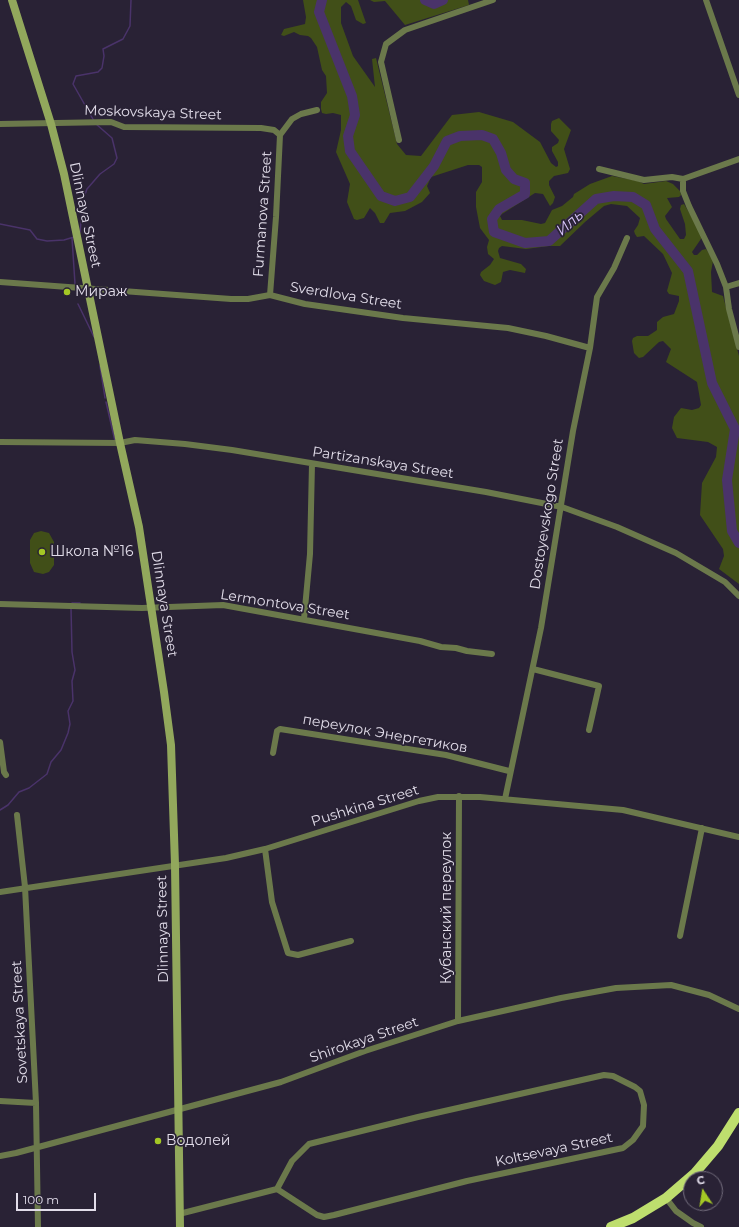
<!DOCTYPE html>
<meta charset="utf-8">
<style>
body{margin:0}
#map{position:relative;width:739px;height:1227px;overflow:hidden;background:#292235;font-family:Montserrat,sans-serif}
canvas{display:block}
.north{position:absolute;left:683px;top:1171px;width:40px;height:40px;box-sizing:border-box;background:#292235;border:1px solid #736d7d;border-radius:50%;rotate:348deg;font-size:11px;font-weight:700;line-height:16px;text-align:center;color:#e2ddea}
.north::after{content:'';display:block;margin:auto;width:14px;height:18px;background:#a4c825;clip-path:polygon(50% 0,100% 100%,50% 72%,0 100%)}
.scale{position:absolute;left:16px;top:1193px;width:80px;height:18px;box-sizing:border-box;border:2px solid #e2ddea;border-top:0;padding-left:5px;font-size:12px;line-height:14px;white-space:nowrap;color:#e2ddea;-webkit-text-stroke:3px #292235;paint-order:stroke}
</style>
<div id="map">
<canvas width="739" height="1227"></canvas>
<div class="north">С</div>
<div class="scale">100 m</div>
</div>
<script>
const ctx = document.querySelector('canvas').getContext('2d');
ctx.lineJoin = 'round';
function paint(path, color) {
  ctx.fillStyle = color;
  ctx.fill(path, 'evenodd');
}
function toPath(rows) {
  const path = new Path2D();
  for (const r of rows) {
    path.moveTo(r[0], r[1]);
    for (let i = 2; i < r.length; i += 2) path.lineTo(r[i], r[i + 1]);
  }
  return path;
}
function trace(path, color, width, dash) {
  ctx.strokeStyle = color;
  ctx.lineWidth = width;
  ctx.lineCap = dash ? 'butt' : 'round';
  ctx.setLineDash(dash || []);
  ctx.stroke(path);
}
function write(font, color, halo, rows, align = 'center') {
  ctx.font = font + ' Montserrat,sans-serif';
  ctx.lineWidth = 3.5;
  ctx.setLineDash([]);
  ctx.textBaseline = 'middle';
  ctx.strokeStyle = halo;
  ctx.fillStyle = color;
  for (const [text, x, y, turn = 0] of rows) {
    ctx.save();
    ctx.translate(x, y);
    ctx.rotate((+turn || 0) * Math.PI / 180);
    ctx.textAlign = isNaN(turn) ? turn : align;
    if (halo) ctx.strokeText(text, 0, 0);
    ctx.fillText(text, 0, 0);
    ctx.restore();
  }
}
paint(toPath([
 [303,0,358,0,366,23,363,24,356,20,351,6,346,2,341,7,341,23,353,56,375,87,372,59,376,58,397,144,406,155,421,156,452,115,479,112,513,122,540,142,551,163,556,167,558,166,558,162,552,151,552,147,558,143,559,140,551,131,551,124,552,121,559,118,571,130,564,149,570,169,568,173,554,176,549,181,549,185,555,197,553,203,550,206,543,194,535,193,502,214,500,216,502,220,522,220,541,224,545,223,552,210,562,206,573,197,574,194,590,184,612,176,638,181,644,184,666,181,673,184,680,191,681,195,679,197,667,198,672,207,665,216,666,219,680,239,684,239,686,235,685,224,680,209,681,205,684,204,703,236,692,252,694,255,697,255,702,250,706,249,708,252,713,261,711,272,712,292,723,296,739,356,739,584,719,569,724,556,723,549,700,515,702,483,716,457,717,447,708,442,677,438,672,428,674,417,681,408,692,410,699,408,701,405,697,382,666,362,671,349,663,341,659,342,643,357,639,358,634,353,632,341,633,338,637,336,648,336,657,330,657,322,663,317,674,314,679,301,679,296,669,294,667,291,672,273,663,254,644,236,637,237,635,234,634,231,638,225,640,218,627,206,611,204,604,206,585,222,560,246,549,246,526,249,502,246,499,248,498,251,500,258,521,264,526,269,525,273,510,270,503,272,501,282,495,285,484,281,480,275,481,272,490,265,494,259,488,254,487,247,489,240,480,228,476,207,476,192,482,182,482,167,479,165,468,165,431,177,427,186,430,193,422,202,405,211,390,213,384,223,380,223,375,213,370,208,364,218,357,220,354,219,347,202,350,184,336,152,341,130,341,115,333,113,326,114,322,113,321,109,321,102,327,93,326,76,322,70,317,47,311,38,308,36,300,35,294,32,284,36,281,35,284,29,305,24,306,17],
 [370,0,468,0,469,5,405,25,385,1,374,2],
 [41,531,49,533,54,542,54,565,49,572,43,574,34,572,30,563,30,540,34,533]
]), '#414f18');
trace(toPath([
 [94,121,73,84,76,76,98,72,102,68,104,56,103,49,123,39,130,26,131,0],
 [0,224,30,230,37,239,47,241,64,240,74,237],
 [80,232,83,200,87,189,100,174,114,164,117,158,112,138,96,124],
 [72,238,75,284],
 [78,304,94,337],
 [100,366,105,398],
 [106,402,115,441],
 [72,603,80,603],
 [0,810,8,805,19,792,29,788,47,774,51,762,61,750,68,733,70,724,68,711,73,701,72,681,75,670,72,652,71,608]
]), '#4a336a', 1.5);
trace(toPath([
 [322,0,319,12,352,96,355,115,348,136,350,151,381,196,395,201,410,197,434,166,447,141,460,136,482,135,493,139,501,153,506,170,514,179,525,183,525,194,499,209,492,219,494,232,525,243,549,241,596,199,614,196,633,197,646,205,655,229,688,271,712,383,735,429,727,480,732,531,739,543],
 [425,0,434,4,443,0]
]), '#4a336a', 10);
trace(toPath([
 [706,0,739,95],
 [0,124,111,122,124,127,261,128,274,130,280,135,292,119,301,114,317,110],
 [399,140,381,62,386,44,405,30,493,0],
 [599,169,644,180,672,177,683,179,739,159],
 [683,179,683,191,689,206,717,264,726,287,729,309,739,347],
 [0,282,231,299,248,299,270,295,305,304,403,318,508,328,546,336,590,348],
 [726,287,739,283],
 [270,295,276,217,280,135],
 [0,442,120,443,135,440,185,444,232,450,486,492,562,507,617,527,676,553,725,582,739,596],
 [0,604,142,608,223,605,420,641,441,647,456,648,467,651,492,654],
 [304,619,310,554,312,464],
 [533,669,599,686,589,730],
 [0,742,4,772,6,775],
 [273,753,277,731,280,729,446,755,509,771],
 [505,799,541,628,573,431,590,348,597,297,614,268,627,238],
 [17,815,25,887,36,1103,38,1227],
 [265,849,272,902,288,953,298,955,351,941],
 [0,892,226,858,265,849,419,801,438,797,480,797,623,810,739,837],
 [680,936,702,828],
 [458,1021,459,796],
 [0,1101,36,1103],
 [0,1156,16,1153,281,1082,365,1051,458,1021,561,998,616,988,671,985,709,995,739,1009],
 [666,1198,676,1211,693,1223,701,1227],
 [179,1214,277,1189,292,1161,309,1144,418,1117,604,1075,613,1076,635,1087,640,1091,644,1105,643,1126,633,1140,623,1148,467,1181,334,1215,324,1217,317,1215,277,1189]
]), '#6b794b', 6);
trace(toPath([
 [12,0,51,124,64,174,120,443,139,527,164,692,171,745,175,865,180,1227]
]), '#92a85c', 8);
trace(toPath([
 [611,1227,633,1218,666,1198,695,1173,718,1146,739,1113]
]), '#bede6e', 10);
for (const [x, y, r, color] of [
 [67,292,4,"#a4c825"],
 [42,552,4,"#a4c825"],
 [158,1141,4,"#a4c825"]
]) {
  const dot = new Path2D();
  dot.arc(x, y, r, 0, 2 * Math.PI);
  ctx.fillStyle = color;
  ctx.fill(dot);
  trace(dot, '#292235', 1.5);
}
write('14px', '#e2ddea', '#292235', [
 ["Moskovskaya Street",153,113,2],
 ["Furmanova Street",263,214,-86],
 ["Dlinnaya Street",85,215,78],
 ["Sverdlova Street",346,296,9],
 ["Partizanskaya Street",383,463,9],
 ["Dostoyevskogo Street",547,514,-81],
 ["Dlinnaya Street",164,604,81],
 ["Lermontova Street",285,605,9],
 ["переулок Энергетиков",385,734,10],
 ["Pushkina Street",365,806,-17],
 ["Кубанский переулок",447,908,-90],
 ["Dlinnaya Street",163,929,-91],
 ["Sovetskaya Street",20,1022,-93],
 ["Shirokaya Street",364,1040,-19],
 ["Koltsevaya Street",554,1150,-12]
]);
write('14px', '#e2ddea', '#292235', [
 ["Мираж",75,292],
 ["Школа №16",50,552],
 ["Водолей",166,1141]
], 'left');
write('italic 15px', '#d7c3f8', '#292235', [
 ["Иль",570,223,-41]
]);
</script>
